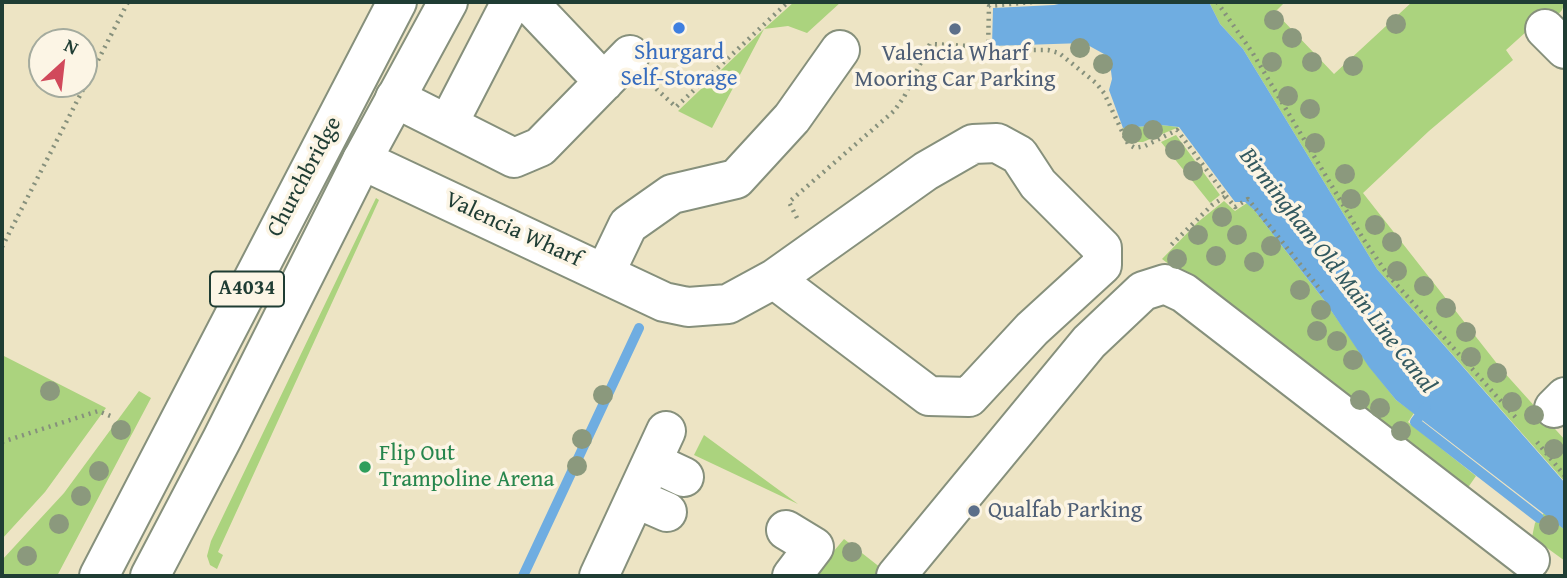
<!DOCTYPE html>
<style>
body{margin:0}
#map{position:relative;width:1567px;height:578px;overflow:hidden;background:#ede4c4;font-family:"Gentium Book Plus",serif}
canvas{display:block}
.frame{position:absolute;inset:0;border:4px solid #1f3d34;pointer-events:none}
.north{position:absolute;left:28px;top:28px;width:70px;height:70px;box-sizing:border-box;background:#fcf5e5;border:2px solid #a4ab9e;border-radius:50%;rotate:27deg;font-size:19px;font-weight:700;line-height:28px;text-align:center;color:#1f3d34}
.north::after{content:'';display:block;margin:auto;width:24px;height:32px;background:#d1495b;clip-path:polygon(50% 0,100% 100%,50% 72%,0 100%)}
</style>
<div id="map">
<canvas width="1567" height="578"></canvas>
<div class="frame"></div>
<div class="north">N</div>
</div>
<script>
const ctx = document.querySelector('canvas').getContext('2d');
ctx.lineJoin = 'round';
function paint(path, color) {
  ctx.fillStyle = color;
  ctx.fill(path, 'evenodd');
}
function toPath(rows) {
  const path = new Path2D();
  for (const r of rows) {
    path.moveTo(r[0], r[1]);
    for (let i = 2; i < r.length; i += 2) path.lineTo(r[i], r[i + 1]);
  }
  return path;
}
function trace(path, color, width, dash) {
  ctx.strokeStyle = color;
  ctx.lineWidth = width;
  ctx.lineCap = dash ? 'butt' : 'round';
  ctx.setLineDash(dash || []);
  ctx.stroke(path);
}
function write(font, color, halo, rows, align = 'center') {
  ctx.font = font + ' "Gentium Book Plus",serif';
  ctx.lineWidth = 7;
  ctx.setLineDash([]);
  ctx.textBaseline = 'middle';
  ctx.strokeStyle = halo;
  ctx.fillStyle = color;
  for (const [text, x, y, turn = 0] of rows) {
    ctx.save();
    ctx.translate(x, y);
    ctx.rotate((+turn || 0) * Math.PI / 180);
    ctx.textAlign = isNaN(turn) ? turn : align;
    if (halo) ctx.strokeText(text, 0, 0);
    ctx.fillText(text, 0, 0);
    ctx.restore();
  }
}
paint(toPath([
 [794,2,841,2,807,33,788,26,764,29,712,128,678,111,764,29],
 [1209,2,1285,2,1275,12,1334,74,1412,2,1565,2,1562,10,1536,40,1527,31,1506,50,1513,60,1429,131,1363,193,1502,370,1565,440,1565,482,1377,269,1243,49,1220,24],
 [1161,125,1179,127,1143,142,1133,142,1126,137,1123,128],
 [1176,135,1220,195,1210,203,1161,142],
 [376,198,379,200,218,552,223,555,217,569,210,565,207,556,211,541],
 [1224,201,1235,211,1247,203,1254,210,1324,300,1370,367,1396,400,1414,413,1408,422,1476,476,1467,489,1162,259,1198,222],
 [2,355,106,408,45,492,2,539],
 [139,391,151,398,57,576,2,576,2,560,64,493],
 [704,435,798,504,694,455],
 [1544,513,1565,530,1565,561,1532,537,1535,523],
 [844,539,881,568,875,576,813,576]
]), '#abd37e');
paint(toPath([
 [1068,2,1209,2,1220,24,1243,49,1377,269,1565,483,1565,530,1396,400,1369,367,1324,300,1254,210,1245,202,1235,202,1179,127,1161,125,1123,128,1109,90,1112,79,1110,63,1104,54,1084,43,992,46,993,8,1054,5]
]), '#6fade1');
trace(toPath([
 [1426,407,1415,422,1539,518],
 [523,576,639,328]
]), '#6fade1', 10);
const minor = toPath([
 [528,2,604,82],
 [1545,29,1565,49],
 [395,98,514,158,540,147,630,55],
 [448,124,511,2],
 [362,160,664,302,688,307,728,304,774,279,929,396,969,397,1032,329,1102,265,1102,248,1038,184,1019,155,997,143,973,144,926,171,774,279],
 [605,273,628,225,672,194,736,179,792,118,840,50],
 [1554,408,1565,397],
 [652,462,684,477],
 [635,498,667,512],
 [786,530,814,547,792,576],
 [599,576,666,431],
 [896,576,1089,342,1143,291,1165,284,1184,293,1530,560]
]);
const major = toPath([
 [99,576,397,2],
 [150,576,222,439,362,160,448,2]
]);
trace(minor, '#86907c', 42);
trace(major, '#86907c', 42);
trace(toPath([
 [1032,2,989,6,988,50,1048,50,1059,53,1096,83,1104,93,1128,144,1135,148,1145,146,1177,130,1226,196,1212,205,1168,248],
 [1217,2,1252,52,1364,240,1388,275,1518,420],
 [651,84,676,107,788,2],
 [1226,196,1235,207,1248,199,1323,293],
 [797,218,789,202,894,111,904,97,930,44,988,47],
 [2,247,128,2],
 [2,442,98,411,113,417],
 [1537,442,1565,476]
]), '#86907c', 4.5, [2, 5]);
trace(minor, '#fff', 38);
trace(major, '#fff', 38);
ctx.fillStyle = '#8b997d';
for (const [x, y] of [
 [1274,20],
 [1396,24],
 [1292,38],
 [1080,48],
 [1272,62],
 [1312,62],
 [1103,64],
 [1353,66],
 [1288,96],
 [1310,109],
 [1153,130],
 [1132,134],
 [1315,143],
 [1175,150],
 [1193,171],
 [1345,174],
 [1351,199],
 [1222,217],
 [1375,225],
 [1198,235],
 [1237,235],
 [1392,242],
 [1271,246],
 [1216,256],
 [1177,259],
 [1254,262],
 [1397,271],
 [1424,286],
 [1300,290],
 [1446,308],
 [1321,310],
 [1317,331],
 [1466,332],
 [1337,341],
 [1471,357],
 [1353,360],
 [1497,373],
 [50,391],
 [603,395],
 [1360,400],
 [1512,402],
 [1380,408],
 [1534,415],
 [121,430],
 [1401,431],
 [582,439],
 [1554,449],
 [577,466],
 [99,471],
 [81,496],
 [59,524],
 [1549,525],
 [852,552],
 [27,556]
]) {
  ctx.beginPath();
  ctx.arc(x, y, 10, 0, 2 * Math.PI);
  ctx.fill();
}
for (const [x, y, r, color] of [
 [679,28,7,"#3f7fe0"],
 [955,29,7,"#5c6f8a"],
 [365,467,7,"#2e9e5b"],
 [974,511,7,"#5c6f8a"]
]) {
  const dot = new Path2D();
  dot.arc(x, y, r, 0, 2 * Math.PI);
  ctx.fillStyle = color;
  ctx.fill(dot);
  trace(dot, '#fcf5e5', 2.5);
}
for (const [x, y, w] of [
 [247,289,74]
]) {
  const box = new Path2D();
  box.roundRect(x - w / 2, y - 17.5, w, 35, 5);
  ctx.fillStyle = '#fcf5e5';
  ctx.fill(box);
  trace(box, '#1f3d34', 2);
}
write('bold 21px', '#1f3d34', null, [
 ["A4034",247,289]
]);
write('23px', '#366cbe', '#fcf5e5', [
 ["Shurgard",679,53],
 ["Self-Storage",679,79]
]);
write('23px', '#4e5e75', '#fcf5e5', [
 ["Valencia Wharf",955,54],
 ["Mooring Car Parking",955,80],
 ["Qualfab Parking",988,511,"left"]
]);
write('23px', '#1f3d34', '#fcf5e5', [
 ["Churchbridge",305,177,-62],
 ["Valencia Wharf",513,230,25]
]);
write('23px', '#27864d', '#fcf5e5', [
 ["Flip Out",379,454],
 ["Trampoline Arena",379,480]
], 'left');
write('italic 24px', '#33595f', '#fcf5e5', [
 ["Birmingham Old Main Line Canal",1337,271,52]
]);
</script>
